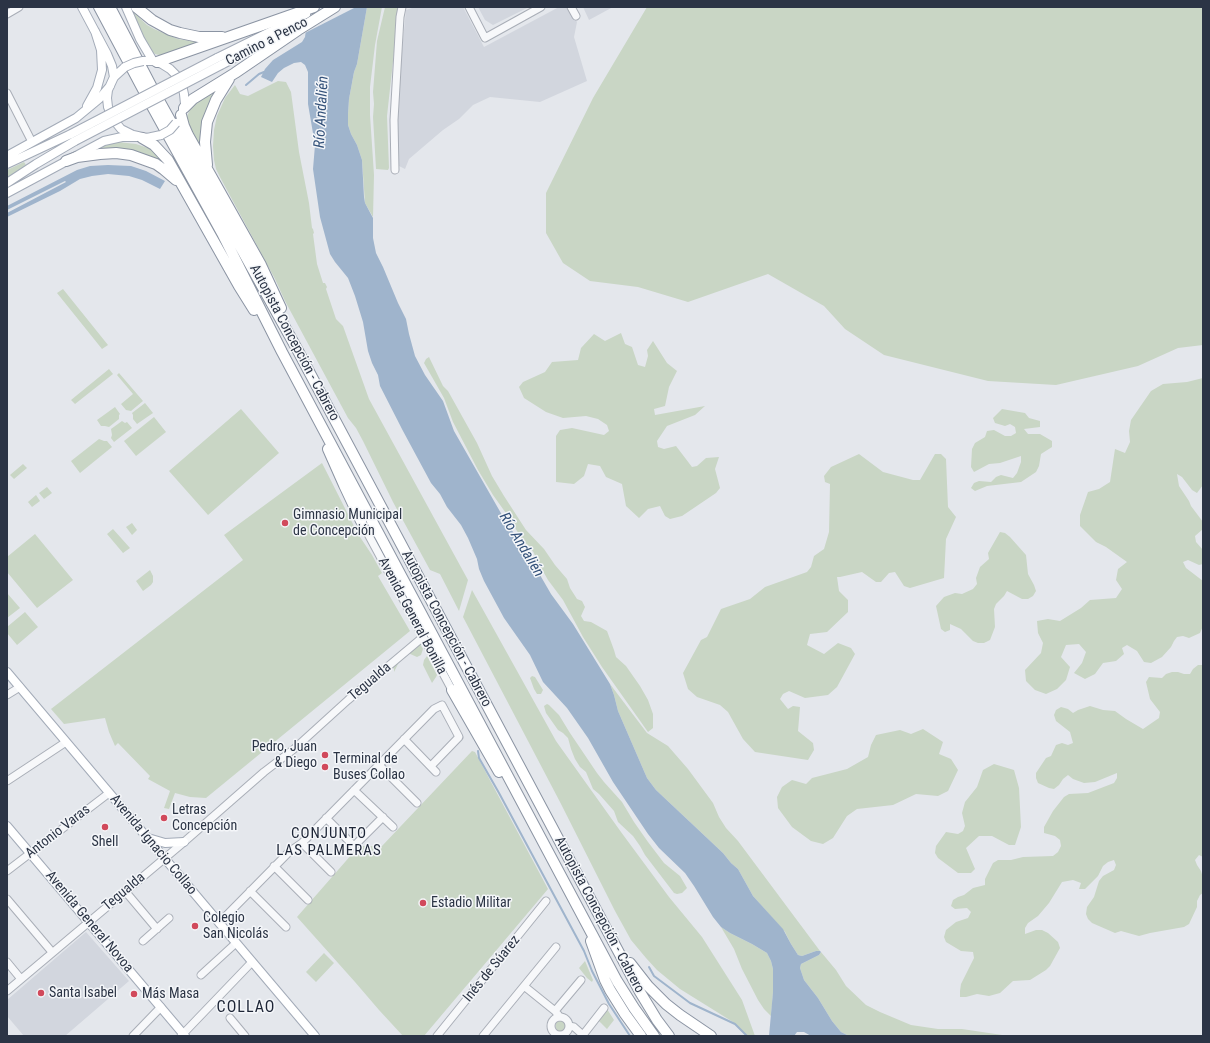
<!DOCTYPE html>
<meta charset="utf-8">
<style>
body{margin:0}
#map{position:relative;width:1210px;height:1043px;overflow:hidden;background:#e4e7ec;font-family:"Roboto Condensed",sans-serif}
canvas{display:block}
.frame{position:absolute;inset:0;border:8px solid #2b3445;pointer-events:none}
</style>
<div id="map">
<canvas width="1210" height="1043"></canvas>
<div class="frame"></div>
</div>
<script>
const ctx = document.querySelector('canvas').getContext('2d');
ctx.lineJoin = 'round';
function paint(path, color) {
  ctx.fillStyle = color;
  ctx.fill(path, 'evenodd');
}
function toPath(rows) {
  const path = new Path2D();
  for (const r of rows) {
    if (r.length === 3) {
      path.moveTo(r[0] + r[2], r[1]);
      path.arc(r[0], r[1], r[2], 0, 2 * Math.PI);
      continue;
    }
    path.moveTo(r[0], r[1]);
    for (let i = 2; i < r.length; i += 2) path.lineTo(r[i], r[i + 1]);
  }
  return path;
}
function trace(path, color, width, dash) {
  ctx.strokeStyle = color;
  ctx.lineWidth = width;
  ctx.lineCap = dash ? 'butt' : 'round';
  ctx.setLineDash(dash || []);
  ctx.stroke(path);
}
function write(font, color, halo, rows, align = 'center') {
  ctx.font = font + ' "Roboto Condensed",sans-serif';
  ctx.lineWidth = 3;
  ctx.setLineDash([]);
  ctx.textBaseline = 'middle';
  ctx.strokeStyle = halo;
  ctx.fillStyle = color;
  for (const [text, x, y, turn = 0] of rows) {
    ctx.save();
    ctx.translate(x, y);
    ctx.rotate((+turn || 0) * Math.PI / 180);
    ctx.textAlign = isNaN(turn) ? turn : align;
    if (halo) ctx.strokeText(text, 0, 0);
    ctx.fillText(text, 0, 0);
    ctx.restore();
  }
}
paint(toPath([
 [415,7,463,7,484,47,559,7,569,7,577,22,574,37,587,81,540,102,490,97,473,105,459,119,443,130,409,159,405,169,397,165,395,122,406,10],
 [478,7,529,7,493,25,485,20],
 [583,7,613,7,589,20],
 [86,932,129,981,65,1036,24,1036,7,1016,7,1000]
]), '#d2d6de');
paint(toPath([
 [367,7,382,7,375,45,370,87,370,115,374,175,373,217,365,203,362,160,357,145,351,134,348,125,348,114,349,99,354,72,357,64],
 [385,7,399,7,387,116,389,168,388,170,376,169,373,117,374,104,373,92,377,41],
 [647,7,1203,7,1203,345,1178,348,1138,366,1056,385,988,381,884,355,845,329,824,306,768,274,688,302,638,287,590,281,563,263,546,233,546,193,593,98],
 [130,9,147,25,154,29,178,39,198,42,163,56,155,54,148,47],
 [278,81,286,82,291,92,299,152,309,203,312,228,313,229,314,233,313,234,317,264,323,283,325,283,327,287,326,289,336,319,343,326,369,399,468,580,459,611,440,574,430,570,393,502,363,441,356,428,348,418,285,301,275,279,221,179,216,169,214,160,213,146,214,130,217,116,225,98,235,85,240,94,248,96],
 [215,91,202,122,201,145,198,146,186,119,187,116,191,108,199,101],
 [118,142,136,144,148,148,153,151,169,165,98,151,96,149,111,143],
 [24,162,26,165,7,178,7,170],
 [63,289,108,345,102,349,57,293],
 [621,333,625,344,632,347,638,365,645,367,648,356,647,350,653,341,667,363,677,371,669,387,665,406,654,409,655,415,705,406,695,415,667,426,657,441,658,447,664,449,676,446,692,467,697,466,706,458,719,457,715,469,720,488,716,493,682,516,670,519,665,516,660,506,648,509,639,518,626,506,622,484,606,477,600,466,588,464,584,476,574,484,556,482,556,436,560,430,572,428,604,435,609,431,607,425,598,419,586,416,563,418,546,412,524,398,519,387,523,382,545,372,552,362,578,360,581,348,594,334,605,341],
 [429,357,443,386,448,391,477,443,492,476,504,496,526,530,544,549,555,565,567,579,570,588,577,599,582,601,585,607,581,616,584,621,591,622,607,631,614,650,616,657,626,666,640,686,648,700,653,714,653,728,648,732,602,667,583,637,563,600,548,580,536,559,534,553,529,546,523,541,508,516,493,495,478,470,453,422,444,398,424,363,426,359],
 [109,369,113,374,75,404,71,400],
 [119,373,143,401,131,411,126,410,121,404,133,394,117,375],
 [1203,378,1203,485,1197,493,1192,490,1182,477,1177,474,1179,486,1189,501,1191,506,1203,522,1203,529,1195,536,1196,542,1203,550,1203,564,1199,565,1188,560,1183,562,1186,568,1203,581,1203,626,1200,633,1189,638,1183,636,1177,637,1174,641,1171,647,1162,657,1151,663,1144,662,1137,651,1127,645,1122,648,1124,654,1116,661,1103,663,1095,674,1085,679,1074,673,1082,663,1086,652,1079,644,1066,645,1061,657,1070,667,1066,680,1057,689,1046,694,1035,690,1026,681,1025,670,1041,653,1043,643,1038,633,1037,621,1048,619,1060,621,1081,608,1090,600,1116,598,1122,589,1116,580,1118,569,1127,562,1106,547,1096,542,1080,526,1080,515,1088,492,1099,489,1110,482,1115,449,1125,453,1130,442,1129,431,1131,420,1151,391,1163,384,1187,382],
 [145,403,153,413,137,424,133,419,133,415,132,413],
 [115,407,120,414,119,415,119,419,109,427,105,426,101,426,97,420],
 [241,409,279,453,208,515,169,471],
 [1002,409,1025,413,1029,418,1040,421,1040,427,1024,429,1028,434,1040,434,1052,441,1052,447,1041,454,1039,466,1036,472,1021,482,987,486,975,491,971,488,974,483,979,481,991,482,996,477,1001,475,1013,478,1017,473,1021,462,1021,456,1000,463,989,464,974,472,971,467,972,449,975,443,985,437,987,431,994,430,1005,436,1011,436,1016,433,1015,427,1010,424,1005,426,995,423,993,418],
 [154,417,166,432,136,456,124,441],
 [122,421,125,423,127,422,132,428,114,442,111,438,112,435,111,429],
 [99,439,104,441,107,441,112,447,80,473,71,461],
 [859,454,883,472,913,480,920,480,935,454,941,454,946,459,948,507,956,517,946,539,944,578,910,588,904,586,895,572,889,573,881,582,876,582,862,572,840,577,837,577,839,591,848,600,848,612,827,632,810,634,807,645,824,654,838,643,851,648,855,654,837,687,828,695,805,698,789,691,783,694,780,699,788,709,793,706,800,707,798,731,813,743,814,750,808,760,755,752,743,739,728,712,720,705,697,697,688,689,683,673,701,640,707,637,721,609,750,599,765,587,807,572,811,567,814,556,824,549,829,532,830,484,825,482,824,476,831,467],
 [322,463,358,534,372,555,382,573,378,576,410,631,206,798,190,797,175,793,169,809,164,808,170,791,148,779,150,776,118,743,115,746,109,732,105,718,64,724,51,709,243,560,224,535],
 [23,464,27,468,14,479,10,475],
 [47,487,52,493,44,499,39,493],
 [36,495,40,501,32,507,28,502],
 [132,523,137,530,132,535,126,527],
 [113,529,130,548,123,553,107,534],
 [1000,532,1005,533,1010,537,1026,555,1028,574,1034,585,1036,591,1033,596,1028,599,1022,599,1007,591,1004,596,996,604,994,609,995,627,990,640,984,643,978,643,973,641,961,629,950,624,950,630,945,632,941,629,936,606,944,597,955,593,962,594,973,589,977,584,976,578,980,567,989,559,988,553],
 [35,534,73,580,37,608,7,572,7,557],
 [150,570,153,576,153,582,151,585,143,591,136,581],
 [472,590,556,741,621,832,669,897,702,937,742,1000,755,1036,747,1036,733,1022,680,989,657,970,646,958,631,940,615,911,560,802,463,617],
 [7,593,20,608,7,618],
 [25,612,38,627,17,645,7,633,7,627],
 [416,644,420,644,423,649,421,655,417,657,408,653,400,660,394,672,394,669,392,667,390,668],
 [427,656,437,675,436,677,432,683,423,665,424,660],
 [1198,665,1203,665,1203,857,1199,855,1195,860,1197,865,1201,871,1203,878,1203,893,1200,895,1197,901,1197,907,1189,924,1184,927,1150,933,1139,936,1121,931,1115,933,1092,923,1088,919,1086,914,1087,907,1094,897,1099,881,1103,876,1114,870,1116,865,1114,860,1108,862,1103,866,1098,876,1085,889,1079,889,1081,883,1073,880,1062,882,1049,903,1038,916,1028,923,1025,928,1025,934,1036,930,1042,930,1048,933,1058,942,1060,948,1050,966,1046,970,1030,980,1013,981,1000,993,989,996,977,994,966,997,960,997,960,991,961,984,974,958,973,952,961,951,946,942,944,937,946,930,956,922,968,918,971,912,967,908,955,909,951,906,953,900,958,897,964,895,973,888,985,885,985,879,993,863,998,860,1011,860,1023,857,1053,856,1058,852,1061,846,1060,840,1055,836,1044,833,1044,827,1053,811,1064,797,1069,794,1088,793,1114,783,1117,778,1117,773,1095,782,1084,783,1073,779,1068,775,1063,779,1059,785,1054,789,1049,788,1038,783,1036,778,1036,773,1046,758,1051,756,1056,745,1062,743,1068,745,1073,743,1070,732,1056,721,1054,715,1056,710,1061,707,1068,709,1073,713,1078,710,1090,706,1103,710,1115,711,1126,719,1143,729,1159,718,1160,712,1150,699,1146,682,1149,677,1162,678,1166,674,1172,672,1178,672,1184,674,1190,674,1193,669],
 [532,676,535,677,543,690,541,694,537,694,534,689,530,678],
 [610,684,647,733,668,746,688,769,713,803,719,817,726,828,738,841,820,951,816,951,802,956,798,955,791,944,785,932,753,896,738,869,731,863,723,853,656,790,647,778,618,711,614,695],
 [547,704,549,705,559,715,570,733,597,773,604,782,622,802,634,822,648,842,664,863,680,876,687,888,682,893,677,894,674,893,645,855,640,846,633,836,618,822,614,811,599,794,593,789,586,772,580,767,575,759,571,749,568,738,563,733,558,730,546,713,544,706],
 [923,729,943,742,939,754,951,759,958,770,948,791,938,796,916,794,893,805,857,809,847,816,833,838,823,844,811,841,792,827,778,808,777,797,782,787,792,780,806,784,812,778,847,769,868,757,871,745,876,735,900,730,911,734],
 [472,751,475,752,548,889,424,1036,403,1036,379,1010,355,982,297,917,359,846,382,846],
 [994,764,1014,770,1019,788,1021,827,1015,845,1009,845,992,836,979,836,966,848,975,869,971,873,958,873,938,858,935,853,936,846,946,832,958,834,963,831,965,826,962,813,965,802,977,787,983,770],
 [721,927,730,933,752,944,767,953,771,961,773,969,773,992,771,1016,764,1009,758,1000,742,969,734,949],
 [821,952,836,970,846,986,866,1005,880,1012,911,1025,938,1029,962,1029,1009,1036,849,1036,841,1032,832,1021,818,998,804,980,800,968,801,964,819,955],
 [324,953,334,963,316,982,306,972],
 [585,961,593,980,592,982,587,978,579,968],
 [607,1009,614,1020,607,1029,598,1020],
 [561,1026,5.5]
]), '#c9d6c5');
paint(toPath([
 [309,7,367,7,357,64,354,72,349,99,348,114,348,125,351,134,357,145,362,160,364,197,365,203,373,218,373,238,376,253,383,267,398,303,406,319,409,334,415,356,425,375,443,401,454,431,502,515,515,535,525,549,551,594,573,624,610,684,614,695,618,711,647,778,656,790,723,853,731,863,738,869,753,896,783,929,791,944,798,955,802,956,816,951,820,951,821,952,819,955,801,964,800,968,804,980,818,998,832,1021,841,1032,849,1036,811,1036,804,1032,797,1032,794,1036,769,1036,773,992,773,969,771,961,767,953,752,944,730,933,721,927,713,917,694,886,685,873,659,848,648,834,613,782,588,738,567,708,543,682,530,655,504,618,484,581,479,569,477,559,468,538,461,525,447,507,440,494,431,483,403,431,380,386,378,375,372,363,368,351,363,322,355,296,348,278,335,262,330,254,320,217,313,169,315,145,308,104,308,72,305,65,301,62,294,63,284,68,278,73,272,82,261,77,265,69,273,60,302,42,305,37],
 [108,165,131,166,146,171,165,181,160,189,142,180,129,176,108,174,92,176,80,179,60,191,7,217,7,213,66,182,65,181,7,210,7,206,77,170,90,166]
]), '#9fb4cc');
paint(toPath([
 [307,7,356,7,303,34]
]), '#e4e7ec');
trace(toPath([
 [246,85,259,74,264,72],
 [478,751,479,758,499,793,584,951,592,971,609,1004,630,1036],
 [649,967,654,976,690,1003,735,1024,747,1036]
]), '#9fb4cc', 2);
const minor = toPath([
 [469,7,485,38,541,7],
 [571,7,576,16],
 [7,14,19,7],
 [7,93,32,142],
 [395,170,394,120,400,17,402,7],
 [361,521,452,690],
 [7,695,20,687],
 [404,739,436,772],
 [379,765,417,803],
 [7,781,66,742],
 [354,790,393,827],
 [326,818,354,846,383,817],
 [302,843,331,872],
 [274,866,308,900],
 [7,871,109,793],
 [125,891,157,929],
 [250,891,286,927],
 [7,899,52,952],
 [219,923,289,852,302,843,434,709,442,705,459,737,431,766],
 [143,941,169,918],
 [7,962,21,979],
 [201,975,236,943],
 [524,986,555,1011,560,1017],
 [7,991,184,842,264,772,294,749,348,700,423,637],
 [555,1011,581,980],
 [560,1026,9],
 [230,1018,245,1036],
 [569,1026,574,1027,584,1036],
 [583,1035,604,1008],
 [133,1036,161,1007],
 [181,1036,252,962],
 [437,1036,546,901],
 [483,1036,556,947]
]);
const major = toPath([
 [82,7,107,54,112,66,114,77],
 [126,7,140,39,153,61],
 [217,58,306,14],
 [143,61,153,61,162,64,170,69,177,76,182,85,184,94,185,104,183,110],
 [221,65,295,27],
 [125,67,114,77,108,90,107,98,108,107,113,119,121,129,133,135,147,138,161,135],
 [87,106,97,88,102,70,101,50,95,31],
 [7,156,76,118,99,99,110,86],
 [7,164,71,134],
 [7,183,36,164,75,141],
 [7,193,104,141,122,137,137,137],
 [7,672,315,1036],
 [7,826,185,1036],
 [148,838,165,843,184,842]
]);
const highway = toPath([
 [99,7,148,99,222,233,282,352,617,981,634,1008,654,1036],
 [110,7,156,95,297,349,640,992,657,1020,669,1036],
 [136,7,152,20,170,30,180,33,199,37,222,37],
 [157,62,314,7],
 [184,108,193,99,235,73,298,30,335,7],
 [181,115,184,126,188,135,261,265,281,308],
 [142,138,154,145,168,160,239,286,254,310],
 [66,161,77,157,100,154,116,153,131,155,156,164,163,169,176,180],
 [207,165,205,142,207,122,216,100,229,79],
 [328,449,344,485,361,521],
 [452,690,499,772],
 [591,941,605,980,610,990,625,1014,641,1036],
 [630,963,648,986,666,1004,680,1015,711,1036]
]);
trace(minor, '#a9aeb7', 9);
trace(major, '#a3abb8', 10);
trace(highway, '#8b94a3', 12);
trace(minor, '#f7f8fa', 7);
trace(major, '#fff', 8);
trace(highway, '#fff', 10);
const majorBridge = toPath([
 [125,67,134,63,143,61],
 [71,134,217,58],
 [161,135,170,130,176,123],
 [75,141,221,65]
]);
trace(majorBridge, '#a3abb8', 10, []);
trace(majorBridge, '#fff', 8);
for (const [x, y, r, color] of [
 [285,523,4,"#d1495b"],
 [325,755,4,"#d1495b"],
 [325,767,4,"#d1495b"],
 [164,818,4,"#d1495b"],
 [105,827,4,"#d1495b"],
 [423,903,4,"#d1495b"],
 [195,926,4,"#d1495b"],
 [41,993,4,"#d1495b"],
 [134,994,4,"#d1495b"]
]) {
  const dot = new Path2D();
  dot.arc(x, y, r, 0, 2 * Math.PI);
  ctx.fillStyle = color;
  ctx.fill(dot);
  trace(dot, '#f4f6f9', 1.5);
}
write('14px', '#2b3445', '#f4f6f9', [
 ["Camino a Penco",267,42,-27],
 ["Autopista Concepción - Cabrero",294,343,62],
 ["Avenida General Bonilla",412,616,62],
 ["Autopista Concepción - Cabrero",446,629,62],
 ["Tegualda",370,682,-40],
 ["Antonio Varas",58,832,-38],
 ["Avenida Ignacio Collao",153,845,50],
 ["Tegualda",124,892,-40],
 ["Autopista Concepción - Cabrero",599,915,62],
 ["Avenida General Novoa",89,922,50],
 ["Inés de Súarez",492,969,-51]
]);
write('14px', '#2b3445', '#f4f6f9', [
 ["Gimnasio Municipal",293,515],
 ["de Concepción",293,531],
 ["Pedro, Juan",317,747,"right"],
 ["& Diego",317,763,"right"],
 ["Terminal de",333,759],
 ["Buses Collao",333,775],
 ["Letras",172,810],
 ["Concepción",172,826],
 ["Shell",105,842,"center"],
 ["Estadio Militar",431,903],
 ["Colegio",203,918],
 ["San Nicolás",203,934],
 ["Santa Isabel",49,993],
 ["Más Masa",142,994]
], 'left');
write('italic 15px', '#34527a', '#f4f6f9', [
 ["Río Andalién",322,112,-87],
 ["Río Andalién",521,545,59]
]);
ctx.letterSpacing = '1px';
write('15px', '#1d2536', '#f4f6f9', [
 ["CONJUNTO",329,834],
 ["LAS PALMERAS",329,851]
]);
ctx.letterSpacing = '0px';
ctx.letterSpacing = '1px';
write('16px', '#1d2536', '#f4f6f9', [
 ["COLLAO",246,1008]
]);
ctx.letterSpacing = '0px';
</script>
